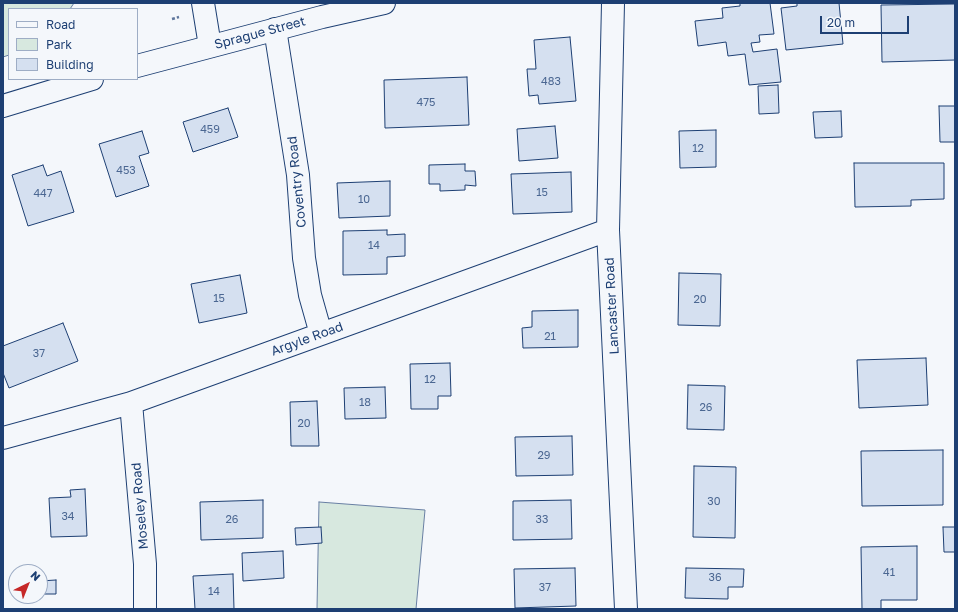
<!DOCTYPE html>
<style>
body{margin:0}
#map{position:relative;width:958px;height:612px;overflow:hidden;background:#f4f7fb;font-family:"Golos Text",sans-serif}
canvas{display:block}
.frame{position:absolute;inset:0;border:4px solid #1d3f73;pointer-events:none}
.legend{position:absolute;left:8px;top:8px;width:130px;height:72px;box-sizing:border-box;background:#f4f7fb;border:1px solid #9eadc5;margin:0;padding:5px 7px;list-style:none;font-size:12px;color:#1d3f73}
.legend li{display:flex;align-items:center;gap:8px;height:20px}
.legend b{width:20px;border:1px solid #9eadc5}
.north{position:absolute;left:8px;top:564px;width:40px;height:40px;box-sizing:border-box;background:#f4f7fb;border:1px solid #9eadc5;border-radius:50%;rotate:43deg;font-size:11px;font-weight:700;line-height:16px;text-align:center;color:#1d3f73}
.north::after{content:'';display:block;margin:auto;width:14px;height:18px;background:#c62828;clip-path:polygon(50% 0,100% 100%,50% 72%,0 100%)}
.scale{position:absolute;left:820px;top:16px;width:89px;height:18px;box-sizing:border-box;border:2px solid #1d3f73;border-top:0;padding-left:5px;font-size:12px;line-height:14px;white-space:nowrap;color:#1d3f73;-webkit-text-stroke:3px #f4f7fb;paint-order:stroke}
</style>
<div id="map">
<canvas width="958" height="612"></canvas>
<div class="frame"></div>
<ul class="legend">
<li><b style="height:5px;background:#f4f7fb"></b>Road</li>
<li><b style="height:11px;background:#d7e8df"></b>Park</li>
<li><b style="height:11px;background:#d5e0f0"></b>Building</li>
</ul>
<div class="north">N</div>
<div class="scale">20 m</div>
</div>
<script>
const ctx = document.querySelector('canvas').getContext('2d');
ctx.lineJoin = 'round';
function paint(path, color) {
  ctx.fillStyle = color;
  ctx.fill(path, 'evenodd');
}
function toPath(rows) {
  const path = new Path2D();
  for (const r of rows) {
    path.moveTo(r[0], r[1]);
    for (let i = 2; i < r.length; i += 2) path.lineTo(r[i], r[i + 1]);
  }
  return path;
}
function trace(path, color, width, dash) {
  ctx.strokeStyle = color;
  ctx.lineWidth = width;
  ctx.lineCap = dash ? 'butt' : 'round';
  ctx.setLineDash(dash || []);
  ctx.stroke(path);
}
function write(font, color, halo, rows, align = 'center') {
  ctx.font = font + ' "Golos Text",sans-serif';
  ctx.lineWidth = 3;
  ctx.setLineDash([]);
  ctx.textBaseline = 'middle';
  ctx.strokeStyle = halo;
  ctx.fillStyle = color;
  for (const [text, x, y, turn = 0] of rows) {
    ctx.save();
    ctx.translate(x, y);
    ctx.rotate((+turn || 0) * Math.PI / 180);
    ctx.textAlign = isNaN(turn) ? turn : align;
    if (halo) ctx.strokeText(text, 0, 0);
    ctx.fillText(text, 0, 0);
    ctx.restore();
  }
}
const green = toPath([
 [3,3,74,3,70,9,9,9,9,55,3,57,3,3],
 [319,502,425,510,416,609,317,609,319,502]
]);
paint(green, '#d7e8df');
trace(green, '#687fa3', 1);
const building = toPath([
 [740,3,770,3,774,34,759,35,760,42,751,43,753,52,777,49,781,82,749,85,745,54,728,56,726,42,698,46,695,21,723,18,722,8,740,6,740,3],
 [797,3,839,3,843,44,786,50,781,8,797,6,797,3],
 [955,4,955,60,882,62,881,5,955,4],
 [570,37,576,101,539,104,538,95,529,96,527,69,536,69,534,40,570,37],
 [467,77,469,125,385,128,384,80,467,77],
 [778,85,779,113,759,114,758,86,778,85],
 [939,106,955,106,955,142,940,142,939,106],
 [228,108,238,137,193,152,183,122,228,108],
 [841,111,842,137,815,138,813,112,841,111],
 [555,126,558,158,519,161,517,129,555,126],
 [716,130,716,167,680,168,679,131,716,130],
 [142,131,149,153,139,156,149,186,116,197,99,144,142,131],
 [854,163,944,163,944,199,911,200,911,206,855,207,854,163],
 [465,164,465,171,475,171,476,186,465,185,465,190,440,191,440,184,429,184,429,165,465,164],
 [43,165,47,176,61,171,74,212,28,226,12,175,43,165],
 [571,172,572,212,513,214,511,174,571,172],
 [390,181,390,216,339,218,337,183,390,181],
 [387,230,387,235,405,234,405,256,387,257,387,274,343,275,343,231,387,230],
 [679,273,721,274,720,326,678,325,679,273],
 [240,275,247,313,199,323,191,284,240,275],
 [578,310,578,347,523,348,522,328,532,327,532,311,578,310],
 [63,323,78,361,9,388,3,373,3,346,63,323],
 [926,358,928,405,859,408,857,360,926,358],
 [450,363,451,396,438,396,438,409,411,409,410,364,450,363],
 [688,385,725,386,724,430,687,429,688,385],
 [385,387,386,418,345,419,344,388,385,387],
 [317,401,319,446,291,446,290,402,317,401],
 [572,436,573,475,516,476,515,437,572,436],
 [943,450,943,505,862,506,861,451,943,450],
 [694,466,736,467,735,538,693,537,694,466],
 [85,489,87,536,51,537,49,498,71,497,70,490,85,489],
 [263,500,263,538,201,540,200,502,263,500],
 [571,500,572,539,513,540,513,501,571,500],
 [321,527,322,543,296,545,295,528,321,527],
 [943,527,955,527,955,552,944,552,943,527],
 [917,546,917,600,881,600,881,609,862,609,861,547,917,546],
 [283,551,284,578,243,581,242,553,283,551],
 [575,568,576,606,515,608,514,569,575,568],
 [686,568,744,569,743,587,728,587,728,599,685,598,686,568],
 [233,574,234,609,195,609,193,576,233,574],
 [56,580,56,594,40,594,40,581,56,580]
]);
paint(building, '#d5e0f0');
trace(building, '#1d3f73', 1);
const minor = toPath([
 [203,3,210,46],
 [613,3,608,230,626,609],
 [275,29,298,175,304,258,310,295,321,334],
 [131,403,145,564,145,609],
 [3,438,131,403,608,230]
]);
const major = toPath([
 [137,66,322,17,384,3],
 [3,106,92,79]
]);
trace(minor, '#1d3f73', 24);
trace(major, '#1d3f73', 24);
trace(toPath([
 [172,19,179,17]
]), '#5e769c', 2.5, [3, 2]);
trace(minor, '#f4f7fb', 22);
trace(major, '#f4f7fb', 22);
write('11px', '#4b6792', null, [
 ["483",551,82],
 ["475",426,103],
 ["459",210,130],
 ["12",698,149],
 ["453",126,171],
 ["15",542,193],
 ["447",43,194],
 ["10",364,200],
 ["14",374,246],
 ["15",219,299],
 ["20",700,300],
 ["21",550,337],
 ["37",39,354],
 ["12",430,380],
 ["18",365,403],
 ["26",706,408],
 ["20",304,424],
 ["29",544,456],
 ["30",714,502],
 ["34",68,517],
 ["26",232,520],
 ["33",542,520],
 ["41",889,573],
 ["36",715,578],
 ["37",545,588],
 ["14",214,592]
]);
write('13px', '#1d3f73', '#f4f7fb', [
 ["Sprague Street",260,33,-15],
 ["Coventry Road",297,182,-96],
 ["Lancaster Road",612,306,-93],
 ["Argyle Road",307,339,-20],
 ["Moseley Road",140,506,-95]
]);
</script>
